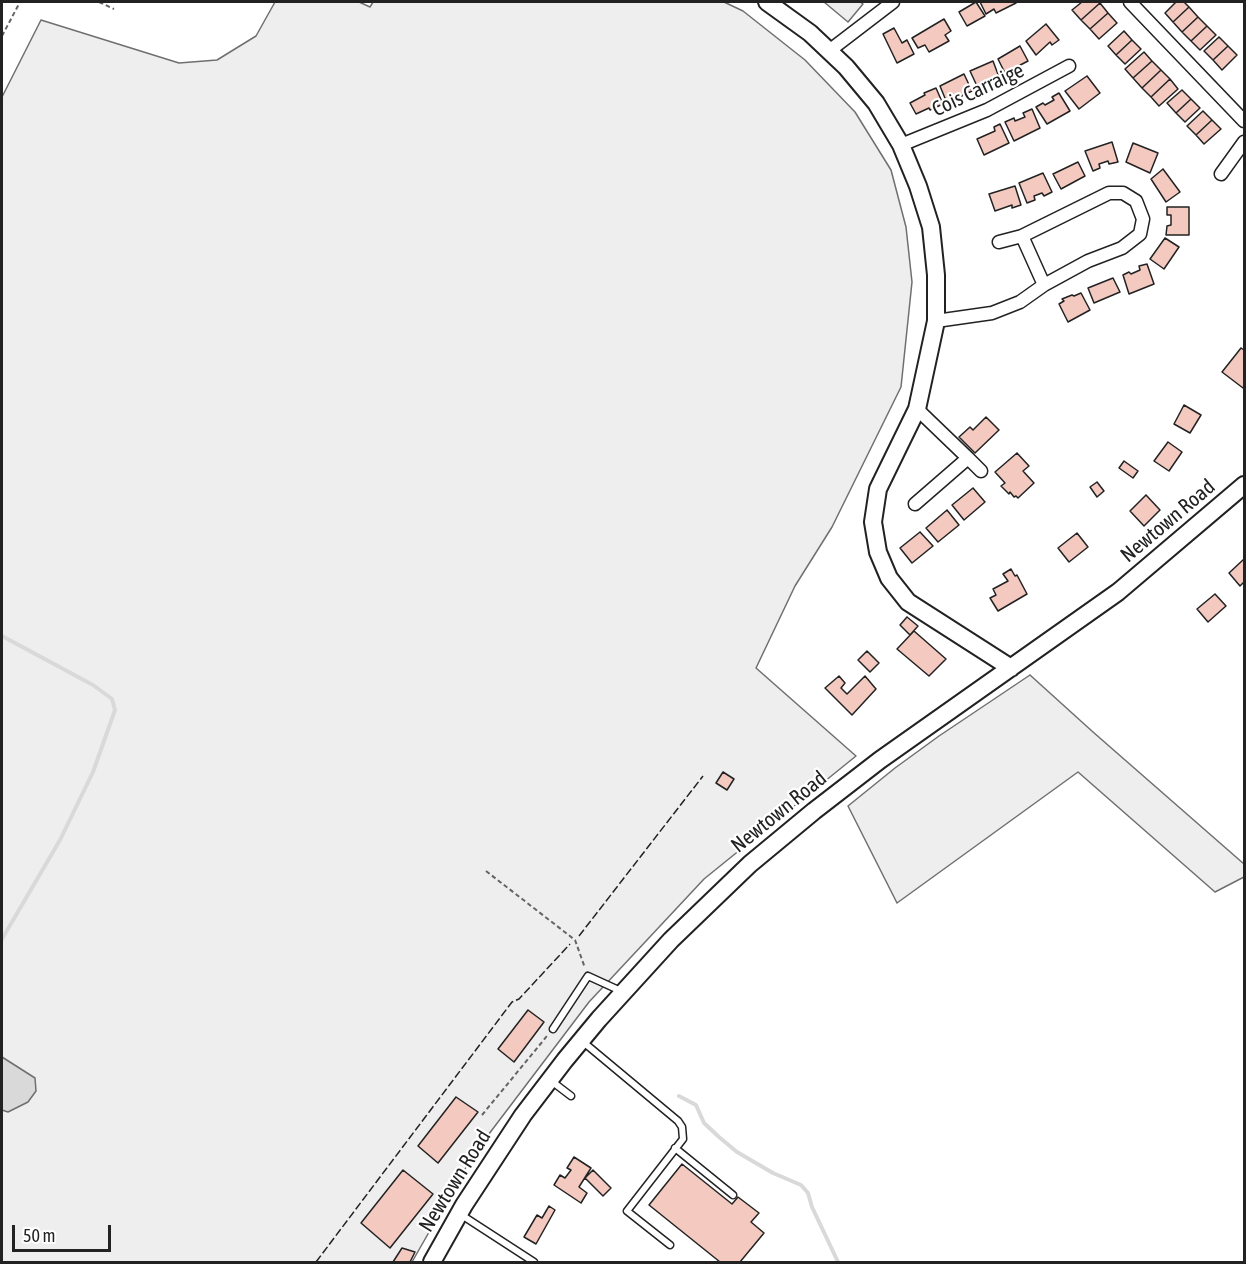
<!DOCTYPE html>
<style>
body{margin:0}
#map{position:relative;width:1246px;height:1264px;overflow:hidden;background:#fff;font-family:"Asap Condensed",sans-serif}
canvas{display:block}
.frame{position:absolute;inset:0;border:3px solid #222;pointer-events:none}
.scale{position:absolute;left:12px;top:1225px;width:99px;height:27px;box-sizing:border-box;border:3px solid #222;border-top:0;padding-left:8px;font-size:18px;line-height:21px;white-space:nowrap;color:#222;-webkit-text-stroke:4px #fff;paint-order:stroke}
</style>
<div id="map">
<canvas width="1246" height="1264"></canvas>
<div class="frame"></div>
<div class="scale">50 m</div>
</div>
<script>
const ctx = document.querySelector('canvas').getContext('2d');
ctx.lineJoin = 'round';
function paint(path, color) {
  ctx.fillStyle = color;
  ctx.fill(path, 'evenodd');
}
function toPath(rows) {
  const path = new Path2D();
  for (const r of rows) {
    path.moveTo(r[0], r[1]);
    for (let i = 2; i < r.length; i += 2) path.lineTo(r[i], r[i + 1]);
  }
  return path;
}
function trace(path, color, width, dash) {
  ctx.strokeStyle = color;
  ctx.lineWidth = width;
  ctx.lineCap = dash ? 'butt' : 'round';
  ctx.setLineDash(dash || []);
  ctx.stroke(path);
}
function write(font, color, halo, rows, align = 'center') {
  ctx.font = font + ' "Asap Condensed",sans-serif';
  ctx.lineWidth = 4.5;
  ctx.setLineDash([]);
  ctx.textBaseline = 'middle';
  ctx.strokeStyle = halo;
  ctx.fillStyle = color;
  for (const [text, x, y, turn = 0] of rows) {
    ctx.save();
    ctx.translate(x, y);
    ctx.rotate((+turn || 0) * Math.PI / 180);
    ctx.textAlign = isNaN(turn) ? turn : align;
    if (halo) ctx.strokeText(text, 0, 0);
    ctx.fillText(text, 0, 0);
    ctx.restore();
  }
}
const green = toPath([
 [275,2,359,2,370,7,373,2,724,2,743,11,805,60,855,112,891,170,906,227,912,282,901,387,832,527,795,586,756,668,856,756,704,879,589,1002,473,1155,412,1262,2,1262,2,97,41,20,179,63,217,60,256,36,275,2],
 [824,2,860,2,863,4,848,22,824,2],
 [1030,675,1093,732,1244,864,1244,877,1215,892,1078,772,897,903,848,806,895,768,939,736,1030,675]
]);
paint(green, '#eee');
trace(green, '#6f6f6f', 1.5);
const water = toPath([
 [2,1057,35,1078,36,1091,28,1102,8,1112,2,1110,2,1057]
]);
paint(water, '#d9d9d9');
trace(water, '#6f6f6f', 1.5);
trace(toPath([
 [2,636,93,685,112,699,115,710,93,772,60,840,2,939],
 [679,1096,696,1105,704,1123,719,1137,737,1152,773,1173,801,1185,808,1193,812,1207,838,1262]
]), '#d9d9d9', 4);
const building = toPath([
 [976,2,985,16,967,26,959,12,976,2],
 [980,2,1016,2,1016,3,996,13,994,9,986,14,980,2],
 [1082,2,1098,2,1100,3,1081,20,1072,10,1082,2],
 [1176,2,1184,2,1189,7,1173,22,1165,13,1176,2],
 [1100,3,1108,13,1090,29,1081,20,1100,3],
 [1189,7,1198,17,1182,32,1173,22,1189,7],
 [1108,13,1117,23,1099,39,1090,29,1108,13],
 [1198,17,1207,26,1191,41,1182,32,1198,17],
 [944,19,951,31,945,35,949,41,929,52,925,45,918,48,912,38,944,19],
 [1046,24,1059,40,1052,45,1050,42,1036,55,1026,41,1046,24],
 [1207,26,1216,35,1200,50,1191,41,1207,26],
 [894,28,902,43,907,40,914,54,897,63,883,34,894,28],
 [1124,31,1132,40,1116,55,1108,46,1124,31],
 [1219,37,1228,46,1213,60,1204,51,1219,37],
 [1132,40,1141,49,1125,64,1116,55,1132,40],
 [1020,46,1028,61,1005,73,998,59,1020,46],
 [1228,46,1237,55,1222,70,1213,60,1228,46],
 [1144,52,1152,61,1133,78,1125,69,1144,52],
 [993,61,999,77,977,86,970,71,993,61],
 [1152,61,1161,70,1142,88,1133,78,1152,61],
 [1161,70,1170,79,1151,97,1142,88,1161,70],
 [964,74,972,91,947,103,940,86,964,74],
 [1087,76,1100,93,1079,109,1065,91,1087,76],
 [1170,79,1178,89,1159,106,1151,97,1170,79],
 [936,88,943,104,930,110,929,108,916,114,910,103,925,95,924,93,936,88],
 [1182,90,1191,99,1176,113,1167,103,1182,90],
 [1059,93,1070,111,1047,124,1036,107,1043,103,1045,105,1054,100,1052,97,1059,93],
 [1191,99,1200,108,1185,122,1176,113,1191,99],
 [1032,109,1040,128,1014,141,1005,122,1014,118,1015,121,1025,117,1023,113,1032,109],
 [1203,111,1212,120,1196,135,1187,126,1203,111],
 [1212,120,1221,129,1204,144,1196,135,1212,120],
 [1000,124,1009,143,984,155,977,139,995,131,994,127,1000,124],
 [1112,142,1118,162,1109,164,1108,161,1099,164,1100,168,1093,171,1085,151,1112,142],
 [1133,143,1158,153,1150,173,1126,162,1133,143],
 [1078,162,1085,176,1061,189,1053,174,1078,162],
 [1163,169,1180,192,1166,202,1151,179,1163,169],
 [1043,173,1052,192,1044,196,1042,193,1034,196,1035,200,1027,203,1019,183,1043,173],
 [1015,186,1021,205,1012,208,1012,205,995,211,989,194,1015,186],
 [1167,207,1189,207,1189,235,1166,235,1167,226,1171,225,1171,215,1167,215,1167,207],
 [1165,238,1179,247,1164,269,1150,259,1165,238],
 [1147,264,1154,284,1129,294,1123,275,1129,272,1131,274,1140,270,1139,266,1147,264],
 [1113,278,1120,292,1094,303,1088,288,1113,278],
 [1081,293,1090,310,1068,322,1059,304,1064,301,1062,299,1072,295,1074,296,1081,293],
 [1241,348,1244,350,1244,386,1243,388,1222,372,1241,348],
 [1184,405,1201,415,1190,433,1174,424,1184,405],
 [986,417,999,430,975,453,959,437,970,427,973,430,986,417],
 [1168,442,1182,452,1169,471,1154,461,1168,442],
 [1017,453,1029,466,1023,471,1034,483,1018,498,1016,496,1014,497,1010,492,1009,494,1001,486,1005,483,995,472,1017,453],
 [1124,461,1138,471,1133,478,1119,468,1124,461],
 [1097,482,1104,491,1097,497,1090,487,1097,482],
 [973,488,985,502,964,520,952,505,973,488],
 [1146,495,1160,510,1144,526,1130,511,1146,495],
 [947,510,959,525,938,542,926,528,947,510],
 [920,532,933,546,912,563,900,548,920,532],
 [1077,533,1088,547,1069,562,1058,548,1077,533],
 [1244,559,1244,582,1240,586,1229,573,1244,559],
 [1011,569,1015,576,1017,575,1027,594,998,611,990,598,996,595,993,589,1008,581,1003,574,1011,569],
 [1215,594,1226,606,1208,622,1197,609,1215,594],
 [907,617,918,626,910,635,900,625,907,617],
 [914,631,946,659,929,676,897,649,914,631],
 [867,651,879,663,870,672,858,660,867,651],
 [839,676,845,683,841,688,847,694,865,676,876,689,852,715,825,688,839,676],
 [723,772,734,779,727,790,716,783,723,772],
 [528,1010,544,1022,514,1062,498,1049,528,1010],
 [456,1097,478,1112,438,1163,418,1146,456,1097],
 [574,1157,591,1168,579,1187,587,1193,581,1203,554,1185,560,1175,565,1178,571,1170,567,1168,574,1157],
 [682,1164,732,1204,738,1197,759,1213,751,1222,764,1233,740,1262,720,1262,649,1205,682,1164],
 [403,1170,433,1194,390,1248,361,1223,403,1170],
 [593,1170,611,1188,603,1196,585,1178,593,1170],
 [549,1206,555,1210,536,1244,524,1237,537,1215,542,1218,549,1206],
 [402,1248,415,1252,410,1262,393,1262,402,1248]
]);
paint(building, '#f3c9c0');
trace(building, '#222', 1.5);
const lane = toPath([
 [553,1029,588,976,623,992],
 [582,1041,678,1121,682,1127,683,1139,627,1211,670,1245],
 [550,1080,571,1096],
 [675,1148,733,1195],
 [460,1214,534,1262]
]);
const street = toPath([
 [1130,2,1244,121],
 [829,51,893,2],
 [901,145,987,110,1069,66],
 [1221,174,1244,142],
 [999,242,1022,236],
 [936,321,992,313,1020,302,1044,285,1088,261,1122,248,1140,234,1143,219,1136,201,1123,193,1109,193,1022,236,1044,285],
 [968,458,981,471],
 [915,504,968,458,917,409]
]);
const secondary = toPath([
 [767,2,810,33,846,67,876,103,901,145,918,186,931,227,936,275,936,321,917,409,878,489,873,522,878,552,889,578,908,602,1011,668],
 [432,1262,464,1205,523,1115,565,1060,599,1019,671,940,750,864,814,811,880,760,1118,592,1244,485]
]);
trace(lane, '#222', 9);
trace(street, '#222', 15);
trace(secondary, '#222', 20);
trace(toPath([
 [99,2,114,9],
 [2,36,20,2],
 [486,871,575,940,585,968],
 [482,1115,547,1036]
]), '#646464', 2, [4.5, 3]);
trace(lane, '#fff', 6);
trace(street, '#fff', 12);
trace(secondary, '#fff', 16);
trace(toPath([
 [579,936,703,776],
 [316,1262,512,1002,519,999,570,944]
]), '#222', 1.5, [8, 3]);
write('21px', '#222', '#fff', [
 ["Cois Carraige",978,90,-25],
 ["Newtown Road",1168,521,-40],
 ["Newtown Road",779,812,-39],
 ["Newtown Road",455,1181,-58]
]);
</script>
